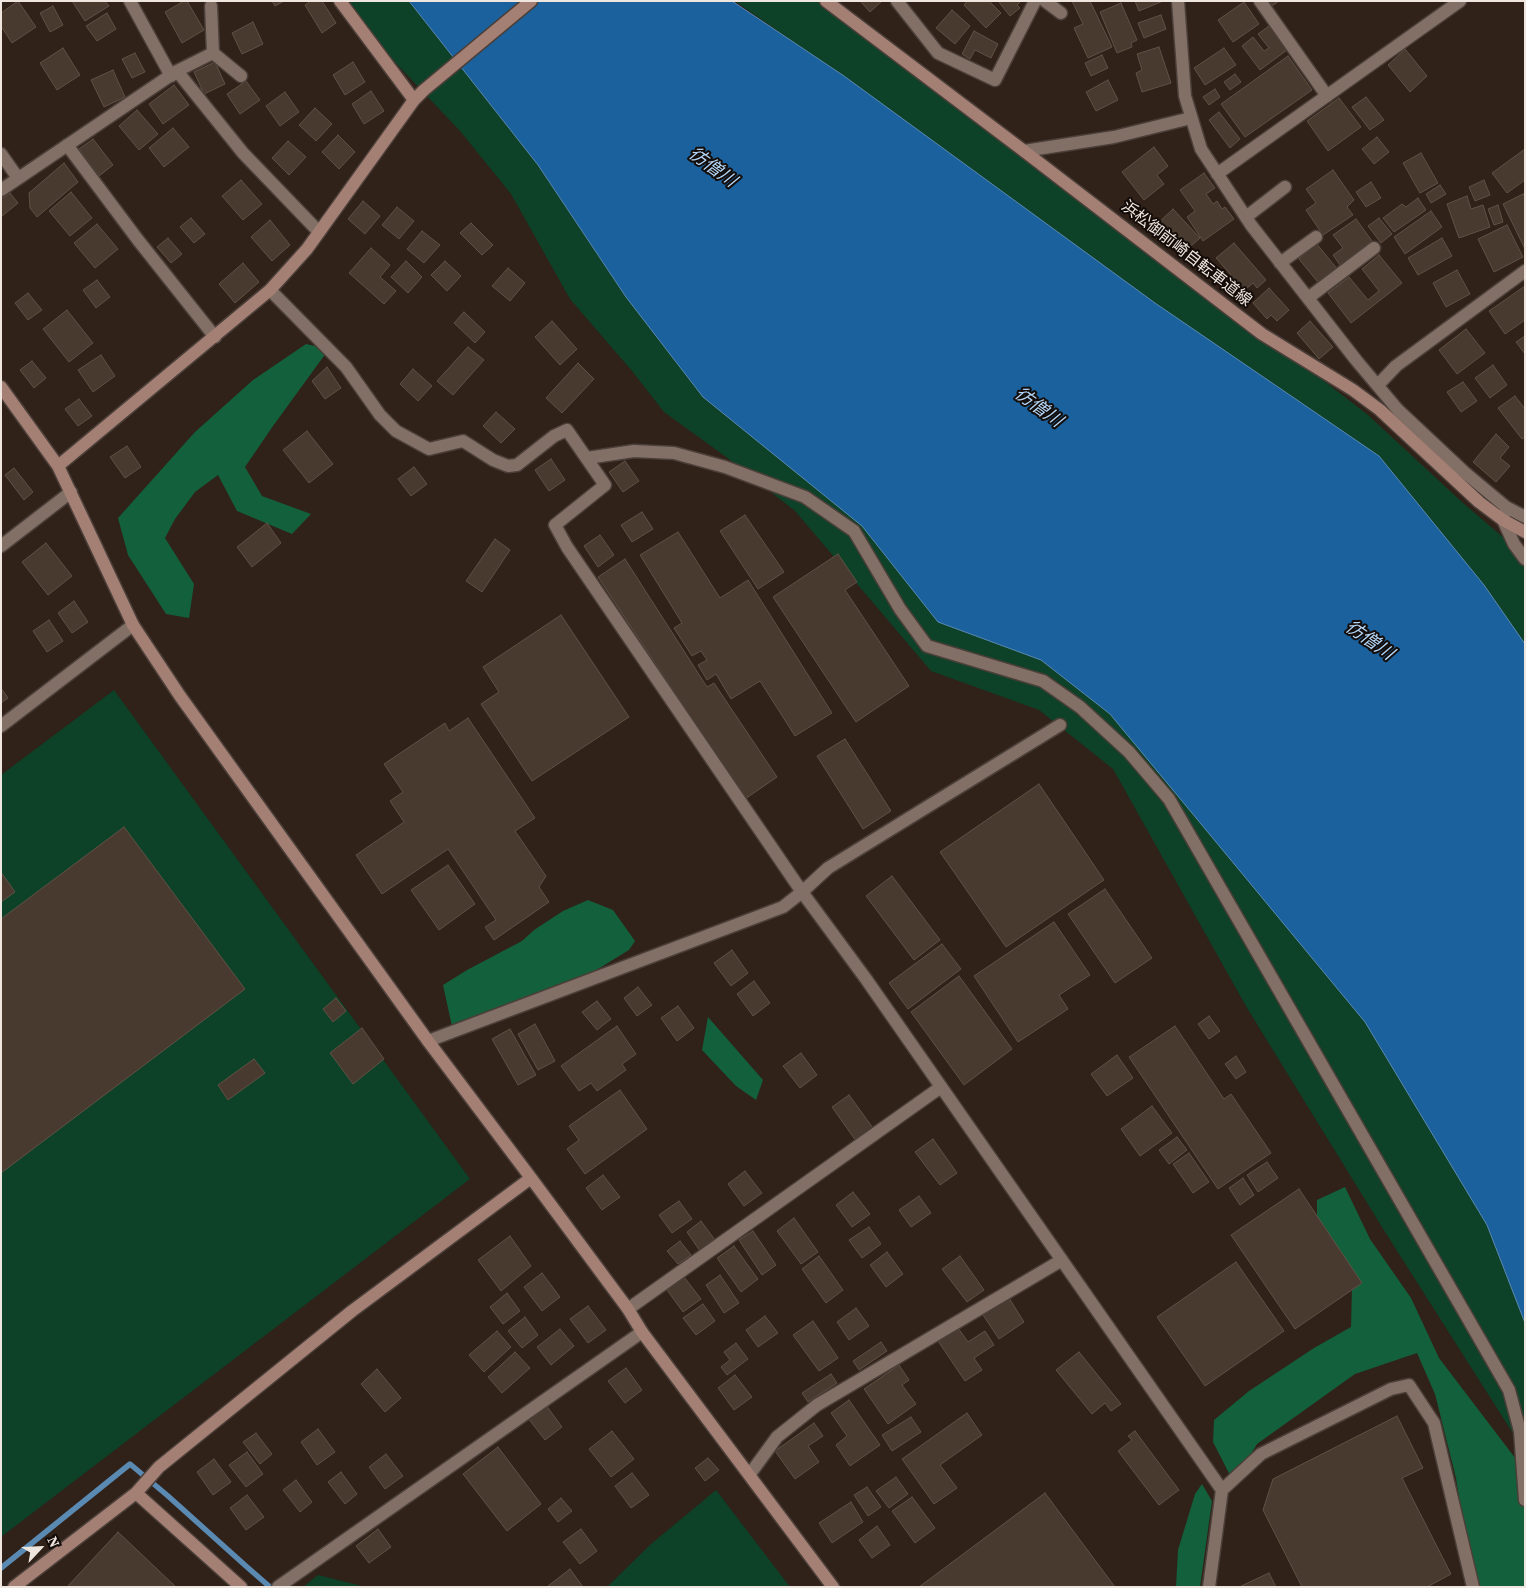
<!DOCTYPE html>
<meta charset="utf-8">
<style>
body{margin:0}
#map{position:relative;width:1526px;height:1588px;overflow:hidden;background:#302119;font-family:"Source Serif 4",serif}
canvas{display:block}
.frame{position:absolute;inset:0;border:2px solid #f0e6e0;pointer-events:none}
.north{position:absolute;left:15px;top:1523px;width:50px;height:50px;-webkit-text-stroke:4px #130c09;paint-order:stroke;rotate:65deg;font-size:14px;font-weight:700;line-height:20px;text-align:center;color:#f0e6e0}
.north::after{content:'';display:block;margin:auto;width:18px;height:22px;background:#f0e6e0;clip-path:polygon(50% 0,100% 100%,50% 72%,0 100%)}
</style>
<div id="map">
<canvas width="1526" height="1588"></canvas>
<div class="frame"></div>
<div class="north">N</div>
</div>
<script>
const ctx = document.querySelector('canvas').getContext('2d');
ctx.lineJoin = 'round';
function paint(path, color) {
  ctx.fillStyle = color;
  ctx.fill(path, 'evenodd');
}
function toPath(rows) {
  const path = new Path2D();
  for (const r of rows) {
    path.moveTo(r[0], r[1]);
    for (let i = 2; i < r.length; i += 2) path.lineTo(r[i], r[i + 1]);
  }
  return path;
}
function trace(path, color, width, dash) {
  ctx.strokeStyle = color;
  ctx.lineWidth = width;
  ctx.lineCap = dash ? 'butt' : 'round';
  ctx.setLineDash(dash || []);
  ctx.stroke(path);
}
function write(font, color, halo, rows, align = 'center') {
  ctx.font = font + ' "Source Serif 4","Noto Sans JP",serif';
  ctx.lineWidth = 4;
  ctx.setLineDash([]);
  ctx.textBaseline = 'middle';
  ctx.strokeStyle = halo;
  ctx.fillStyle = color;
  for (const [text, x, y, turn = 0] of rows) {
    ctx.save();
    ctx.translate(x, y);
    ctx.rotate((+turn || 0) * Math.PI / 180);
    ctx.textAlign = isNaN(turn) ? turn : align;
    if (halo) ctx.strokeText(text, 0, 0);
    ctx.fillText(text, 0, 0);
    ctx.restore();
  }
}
paint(toPath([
 [337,1,409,1,538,165,1065,665,1198,803,1372,1021,1487,1225,1525,1323,1525,1471,1521,1446,1385,1232,1247,1008,1113,769,1039,710,931,671,795,511,726,457,664,412,632,371,570,299,511,194,460,131],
 [735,1,835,1,878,33,982,119,1367,414,1462,502,1525,556,1525,653,816,58],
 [114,690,470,1179,1,1537,1,775],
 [716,1490,790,1587,607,1587,651,1544],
 [318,1575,366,1587,303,1587]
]), '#0d4128');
paint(toPath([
 [306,344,329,349,273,426,245,467,262,496,311,514,292,534,237,511,218,475,195,492,175,519,165,538,194,584,189,618,166,614,128,555,118,518,195,432,253,380],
 [588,900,613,910,635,941,629,950,585,977,453,1031,443,985,467,970,522,941,534,930,563,911],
 [708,1017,763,1080,756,1100,736,1086,702,1050],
 [1345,1187,1370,1239,1411,1298,1439,1358,1522,1467,1525,1503,1525,1587,1473,1587,1456,1478,1435,1394,1417,1353,1355,1374,1257,1444,1234,1483,1213,1442,1214,1420,1249,1391,1314,1348,1351,1327,1352,1287,1317,1238,1317,1200],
 [1202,1484,1212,1501,1200,1587,1176,1587,1178,1550,1195,1494]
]), '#13603c');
const water = toPath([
 [409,1,732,1,844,76,1155,303,1379,456,1484,585,1525,644,1525,1323,1487,1225,1365,1022,1110,714,1041,660,938,622,862,526,703,397,626,297,538,165,409,1]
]);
paint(water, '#1a619d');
trace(water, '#5a89b1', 1);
trace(toPath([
 [1,1568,130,1464,168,1496,247,1567,270,1587]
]), '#5a89b1', 5.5);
const building = toPath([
 [18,1,36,27,12,43,1,26,1,13,18,1],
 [72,1,105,1,109,6,85,21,72,1],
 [184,1,187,1,204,30,182,43,165,12,184,1],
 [272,1,284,1,275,6,272,1],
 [311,1,322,1,336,23,322,33,305,5,311,1],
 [860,1,882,1,870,12,860,1],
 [967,1,989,1,1001,13,986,28,964,5,967,1],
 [998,1,1021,1,1017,5,1020,8,1010,16,998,1],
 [1072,1,1090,1,1112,47,1088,58,1074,28,1083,24,1072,1],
 [1135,1,1163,1,1139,11,1135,1],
 [1265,1,1279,1,1269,8,1265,1],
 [1244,2,1259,24,1233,42,1218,20,1244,2],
 [1121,3,1137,40,1131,43,1132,47,1117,53,1100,12,1121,3],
 [53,6,63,25,50,32,40,13,53,6],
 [952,10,970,26,955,44,936,28,952,10],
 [107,13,116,29,97,41,86,26,107,13],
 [1161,15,1166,29,1144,38,1138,23,1161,15],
 [253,22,263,44,242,54,232,33,253,22],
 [1269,26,1287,50,1260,70,1242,46,1253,37,1264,51,1269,48,1258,34,1269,26],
 [974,31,998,44,991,58,975,50,970,59,962,54,974,31],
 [1159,47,1171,83,1142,92,1136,73,1142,70,1137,54,1159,47],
 [63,48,80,75,57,90,40,63,63,48],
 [1224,48,1236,65,1205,85,1194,68,1224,48],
 [1405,49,1427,76,1410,92,1388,65,1405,49],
 [135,53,145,72,132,78,122,59,135,53],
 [1102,55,1108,68,1091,76,1085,63,1102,55],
 [1288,56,1312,90,1245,137,1221,104,1288,56],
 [215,62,225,84,204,94,194,72,215,62],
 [353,62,365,82,345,95,333,75,353,62],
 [113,70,125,97,104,107,91,80,113,70],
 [1235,74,1241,82,1230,90,1224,82,1235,74],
 [1108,80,1118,100,1096,111,1086,92,1108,80],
 [246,81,260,100,240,114,227,94,246,81],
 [174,85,189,105,163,124,149,104,174,85],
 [1215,89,1220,97,1209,105,1203,97,1215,89],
 [371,91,384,111,364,124,352,104,371,91],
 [285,92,299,112,280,126,266,106,285,92],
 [1366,97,1384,120,1370,130,1352,107,1366,97],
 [1339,98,1361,127,1328,151,1307,121,1339,98],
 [315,108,332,124,316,141,299,125,315,108],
 [137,110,158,134,139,150,119,126,137,110],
 [1219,112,1240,139,1230,148,1209,120,1219,112],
 [173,128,189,147,164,167,149,148,173,128],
 [338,135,355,152,339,169,322,152,338,135],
 [1377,137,1389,152,1374,164,1362,149,1377,137],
 [93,139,113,165,99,176,79,149,93,139],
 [288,141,306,157,289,175,272,158,288,141],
 [1154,147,1168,166,1157,175,1164,184,1144,200,1122,172,1154,147],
 [1525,149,1525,180,1507,193,1492,173,1525,149],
 [1421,153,1438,183,1420,193,1403,163,1421,153],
 [64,163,78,182,37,217,30,208,29,193,64,163],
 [1333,170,1354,200,1347,207,1353,215,1323,235,1306,210,1316,203,1306,189,1333,170],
 [1204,173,1215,188,1206,194,1213,204,1217,201,1222,209,1225,207,1234,219,1203,241,1187,217,1195,211,1180,190,1204,173],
 [241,180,262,204,243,220,222,196,241,180],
 [1484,180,1490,195,1475,201,1469,187,1484,180],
 [1371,182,1381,198,1366,207,1356,192,1371,182],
 [1440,185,1446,194,1431,203,1426,194,1440,185],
 [71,192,92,218,70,236,49,211,71,192],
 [10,193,18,203,1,217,1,199,10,193],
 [1523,194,1525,197,1525,249,1503,204,1523,194],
 [1467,196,1471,209,1483,205,1490,227,1459,238,1447,204,1467,196],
 [1418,198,1426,210,1394,232,1383,218,1402,204,1406,207,1418,198],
 [363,201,380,216,365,234,348,219,363,201],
 [1498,205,1503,222,1494,225,1488,209,1498,205],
 [397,207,414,221,399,239,382,225,397,207],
 [1173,209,1200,238,1181,255,1155,226,1173,209],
 [1431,211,1442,227,1405,254,1394,237,1431,211],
 [191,218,205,234,194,243,180,227,191,218],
 [1379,218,1392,234,1381,243,1368,226,1379,218],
 [1356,219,1372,241,1340,265,1333,255,1343,248,1333,235,1356,219],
 [270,220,290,245,272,261,251,237,270,220],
 [471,223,493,245,482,255,460,233,471,223],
 [97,224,118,249,95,268,74,243,97,224],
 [1507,225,1523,257,1494,272,1478,239,1507,225],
 [422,231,440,245,424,263,407,249,422,231],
 [168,238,182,254,171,263,157,247,168,238],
 [1442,238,1452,256,1418,275,1408,258,1442,238],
 [1234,243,1266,280,1257,288,1253,283,1246,289,1251,294,1242,302,1225,282,1232,276,1216,258,1234,243],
 [1316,243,1338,270,1321,286,1299,259,1316,243],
 [371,248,390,265,380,277,396,291,384,304,349,273,371,248],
 [1379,255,1402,283,1351,323,1328,293,1349,277,1368,300,1379,291,1362,269,1379,255],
 [406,261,422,277,408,293,391,277,406,261],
 [445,261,461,276,447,291,431,275,445,261],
 [243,263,259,282,235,303,219,284,243,263],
 [508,268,525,283,510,301,492,286,508,268],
 [1457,270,1470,294,1446,307,1433,283,1457,270],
 [97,280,110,297,96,308,83,290,97,280],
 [1525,286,1525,320,1505,334,1489,311,1525,286],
 [1269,288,1289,310,1277,321,1271,315,1267,319,1253,303,1269,288],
 [28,293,42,310,28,320,15,303,28,293],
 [67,310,93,343,69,362,43,329,67,310],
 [464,312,485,332,475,343,454,323,464,312],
 [552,321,577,349,560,365,535,337,552,321],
 [1310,321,1333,347,1319,359,1297,333,1310,321],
 [1466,329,1485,353,1457,374,1439,350,1466,329],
 [1525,336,1525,354,1516,342,1525,336],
 [468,347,484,360,453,395,437,381,468,347],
 [101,355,115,376,93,392,78,370,101,355],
 [32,361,46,378,34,388,20,370,32,361],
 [578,363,594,379,562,413,546,398,578,363],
 [1493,365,1507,385,1490,398,1475,378,1493,365],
 [327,367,341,388,325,399,312,381,327,367],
 [413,369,432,386,418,401,400,384,413,369],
 [1463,382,1477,401,1461,412,1447,392,1463,382],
 [1515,396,1525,409,1525,437,1522,439,1498,408,1515,396],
 [79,399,92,416,78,426,65,409,79,399],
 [496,412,515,429,501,443,483,426,496,412],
 [307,431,333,464,309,483,283,450,307,431],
 [1496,434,1509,447,1500,458,1510,466,1496,482,1473,462,1496,434],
 [127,446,141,467,125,478,110,457,127,446],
 [551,459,565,480,549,491,535,470,551,459],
 [625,461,639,481,623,492,609,472,625,461],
 [414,467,427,484,411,496,398,479,414,467],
 [14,468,33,492,24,500,5,475,14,468],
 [642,512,653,529,632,542,621,525,642,512],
 [745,515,784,572,758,589,720,531,745,515],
 [267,523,281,543,252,567,237,547,267,523],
 [678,532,720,598,748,580,832,713,795,736,760,681,731,699,716,674,707,680,698,665,707,660,701,651,692,656,674,628,682,623,640,555,678,532],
 [600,535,614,555,598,567,584,546,600,535],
 [495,539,510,550,482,592,466,581,495,539],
 [46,543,72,576,48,595,22,562,46,543],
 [838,554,857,582,845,590,909,686,856,722,773,597,838,554],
 [625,559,707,687,714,683,777,777,745,799,598,577,625,559],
 [74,601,88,622,72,633,58,613,74,601],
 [561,615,629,717,532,781,481,704,499,692,483,667,561,615],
 [49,620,63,641,47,652,33,631,49,620],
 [1,688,8,698,1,703,1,688],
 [468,718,535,818,515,831,546,876,539,887,549,902,494,940,485,927,496,920,448,849,382,894,356,855,404,822,390,801,403,792,384,764,445,723,449,731,468,718],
 [845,739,891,811,863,829,817,756,845,739],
 [1039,784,1104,880,1006,947,940,852,1039,784],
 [124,827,245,989,1,1173,1,919,124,827],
 [448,865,475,904,439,930,411,890,448,865],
 [1,872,15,892,1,902,1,872],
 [892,876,940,940,914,960,866,896,892,876],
 [1105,889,1152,958,1115,983,1068,914,1105,889],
 [1054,922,1090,975,1059,995,1068,1009,1018,1042,974,976,1054,922],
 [942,944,961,969,908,1009,889,983,942,944],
 [732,950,748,973,731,986,714,963,732,950],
 [959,976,1012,1049,964,1085,911,1012,959,976],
 [754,981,770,1003,753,1016,737,994,754,981],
 [638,987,652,1005,637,1016,624,998,638,987],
 [336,998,346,1011,333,1022,323,1009,336,998],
 [597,1001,611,1019,597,1030,582,1012,597,1001],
 [678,1006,694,1028,677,1041,661,1018,678,1006],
 [1209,1016,1220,1031,1209,1039,1198,1024,1209,1016],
 [535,1024,555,1061,538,1070,518,1034,535,1024],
 [617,1026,636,1054,622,1064,626,1070,597,1091,591,1083,579,1091,561,1066,617,1026],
 [1175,1026,1224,1099,1231,1094,1271,1153,1218,1189,1129,1057,1175,1026],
 [362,1028,384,1059,353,1084,330,1053,362,1028],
 [510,1029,536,1075,518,1085,492,1039,510,1029],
 [801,1053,817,1075,800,1088,783,1066,801,1053],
 [1117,1055,1133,1078,1107,1096,1091,1074,1117,1055],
 [1236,1056,1246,1072,1236,1079,1225,1064,1236,1056],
 [254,1059,265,1073,228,1100,218,1085,254,1059],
 [620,1090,647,1129,585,1174,567,1149,579,1140,569,1126,620,1090],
 [849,1095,873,1128,856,1141,832,1107,849,1095],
 [1152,1106,1172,1133,1140,1156,1121,1129,1152,1106],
 [1177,1137,1187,1150,1169,1164,1159,1150,1177,1137],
 [933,1139,957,1173,940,1185,915,1152,933,1139],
 [1189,1153,1209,1182,1193,1193,1173,1164,1189,1153],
 [1267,1162,1278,1178,1258,1192,1247,1175,1267,1162],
 [745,1171,762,1193,744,1206,728,1184,745,1171],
 [603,1175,620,1197,602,1210,586,1188,603,1175],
 [1243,1178,1254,1195,1240,1205,1229,1188,1243,1178],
 [1299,1189,1362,1283,1295,1329,1231,1235,1299,1189],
 [853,1192,870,1214,852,1227,836,1205,853,1192],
 [919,1196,931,1213,911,1227,899,1210,919,1196],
 [679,1201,692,1219,672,1233,659,1215,679,1201],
 [794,1218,818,1252,801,1264,777,1231,794,1218],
 [701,1221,715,1240,700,1251,687,1232,701,1221],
 [869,1227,881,1244,862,1258,849,1240,869,1227],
 [753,1231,776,1265,762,1275,739,1240,753,1231],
 [510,1236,531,1266,501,1291,478,1260,510,1236],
 [680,1241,691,1255,678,1264,667,1251,680,1241],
 [734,1246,758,1279,741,1292,717,1258,734,1246],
 [887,1252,903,1274,886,1287,870,1265,887,1252],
 [819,1256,843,1290,826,1303,802,1269,819,1256],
 [960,1256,984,1290,967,1302,942,1269,960,1256],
 [1236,1262,1284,1331,1205,1386,1157,1317,1236,1262],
 [542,1273,560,1297,542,1311,524,1287,542,1273],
 [720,1275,739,1303,724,1313,706,1285,720,1275],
 [684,1277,701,1299,683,1312,667,1290,684,1277],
 [507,1293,520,1311,503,1324,490,1307,507,1293],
 [1009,1298,1024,1322,999,1339,983,1315,1009,1298],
 [703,1304,715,1321,696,1335,683,1318,703,1304],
 [588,1306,606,1330,588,1343,570,1319,588,1306],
 [856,1308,869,1326,849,1340,837,1322,856,1308],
 [765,1316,778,1333,758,1347,746,1330,765,1316],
 [525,1317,538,1335,522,1348,508,1331,525,1317],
 [813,1321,838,1358,819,1371,793,1335,813,1321],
 [958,1328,968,1342,985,1331,994,1345,974,1358,982,1370,965,1381,938,1341,958,1328],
 [560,1329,574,1346,551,1365,537,1347,560,1329],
 [497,1331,511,1347,484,1372,469,1355,497,1331],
 [881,1342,887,1351,859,1370,853,1361,881,1342],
 [736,1343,748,1359,727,1375,721,1367,730,1360,724,1352,736,1343],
 [515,1352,530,1368,502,1393,488,1377,515,1352],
 [1079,1352,1121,1404,1111,1411,1105,1403,1092,1414,1056,1370,1079,1352],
 [899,1365,909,1380,902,1385,916,1404,888,1424,864,1389,899,1365],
 [626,1368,642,1390,625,1403,608,1381,626,1368],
 [377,1369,401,1398,385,1412,361,1384,377,1369],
 [831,1374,837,1383,808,1402,802,1393,831,1374],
 [735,1375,752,1397,734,1410,718,1388,735,1375],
 [849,1400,880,1445,850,1466,836,1445,847,1436,831,1413,849,1400],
 [546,1405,562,1427,545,1440,528,1418,546,1405],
 [967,1413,982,1435,940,1465,957,1488,934,1504,902,1459,967,1413],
 [1397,1416,1423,1468,1402,1478,1451,1574,1427,1587,1302,1587,1263,1510,1273,1479,1397,1416],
 [911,1417,921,1432,892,1451,882,1435,911,1417],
 [814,1423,823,1436,808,1446,819,1462,795,1479,775,1451,814,1423],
 [318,1429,335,1452,317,1465,301,1442,318,1429],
 [612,1431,634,1459,611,1477,589,1449,612,1431],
 [1135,1431,1179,1490,1159,1505,1118,1451,1132,1440,1128,1436,1135,1431],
 [256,1433,272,1454,260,1464,243,1442,256,1433],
 [498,1447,541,1504,507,1531,463,1474,498,1447],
 [247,1452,263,1474,246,1487,229,1465,247,1452],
 [386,1454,403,1476,385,1489,369,1467,386,1454],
 [708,1458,719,1470,705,1481,695,1468,708,1458],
 [214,1459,231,1482,213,1495,197,1472,214,1459],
 [341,1472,357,1494,345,1504,328,1482,341,1472],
 [632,1473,649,1495,631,1508,615,1486,632,1473],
 [896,1477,908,1494,889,1508,876,1491,896,1477],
 [296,1480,312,1502,300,1512,283,1490,296,1480],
 [867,1487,881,1507,868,1516,854,1495,867,1487],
 [1045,1493,1115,1587,919,1587,1045,1493],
 [247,1495,264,1517,246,1530,230,1508,247,1495],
 [912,1497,935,1528,915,1543,892,1511,912,1497],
 [561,1498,572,1511,558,1522,548,1509,561,1498],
 [851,1502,863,1522,832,1543,819,1523,851,1502],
 [877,1526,890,1545,872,1558,859,1540,877,1526],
 [378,1529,391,1547,369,1563,356,1546,378,1529],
 [581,1529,597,1551,580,1564,563,1542,581,1529],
 [118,1532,176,1587,67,1587,118,1532],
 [570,1569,583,1587,549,1587,548,1586,570,1569],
 [1269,1573,1276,1587,1239,1587,1269,1573]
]);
paint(building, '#483a2f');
trace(building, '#605145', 1);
const street = toPath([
 [130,1,171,76],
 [897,1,938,53,995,80,1035,1],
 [1045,1,1061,13],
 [1178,1,1185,96,1201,149,1251,225,1356,360,1398,410,1463,471,1506,507,1525,517],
 [1260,1,1327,96],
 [213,53,241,76],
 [177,71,243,153,319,232],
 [67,145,138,240,215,337],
 [1024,151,1114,137,1191,118],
 [1,154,18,178],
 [1217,174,1460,1],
 [1,190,177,71,213,53,211,6],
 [1246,217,1285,187],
 [1280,263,1316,237],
 [270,290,346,367,380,415,396,431,429,449,463,441,493,460,508,466,517,465,554,436,567,430,605,485,555,525,567,547,802,892,866,979,1222,1490],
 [1308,298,1374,248],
 [1378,385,1396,366,1525,271],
 [587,458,634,451,674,453,725,467,805,497,854,531,900,609,927,646,1043,681,1080,707,1129,752,1169,799,1509,1390,1520,1431,1525,1500],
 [1504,514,1503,520,1514,544,1525,559],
 [1,546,71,492],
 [1,726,133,625],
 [428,1041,783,907,802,892,828,868,1060,725],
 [628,1309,941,1087],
 [750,1474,777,1437,817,1405,1062,1260],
 [278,1587,642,1332],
 [1209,1587,1222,1490,1261,1454,1391,1389,1409,1385,1434,1423,1473,1587]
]);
const secondary = toPath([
 [340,1,414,100],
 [826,1,1024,151,1262,334,1353,390,1380,410,1479,502,1503,520,1525,532],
 [1,387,58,466,133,625,180,696,428,1041,531,1178,352,1311,159,1467,136,1493,14,1587],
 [58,466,270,290,307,249,414,100,424,90,531,1],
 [531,1178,628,1309,642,1332,833,1587],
 [136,1493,241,1587]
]);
trace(street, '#4b3f39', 15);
trace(secondary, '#4b3f39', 15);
trace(street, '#827066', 12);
trace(secondary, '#a47f74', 12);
write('16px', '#f0e6e0', '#130c09', [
 ["浜松御前崎自転車道線",1186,254,38]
]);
write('italic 18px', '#b4d6f7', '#130c09', [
 ["彷僧川",712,168,36],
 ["彷僧川",1038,408,36],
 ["彷僧川",1369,641,35]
]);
</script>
